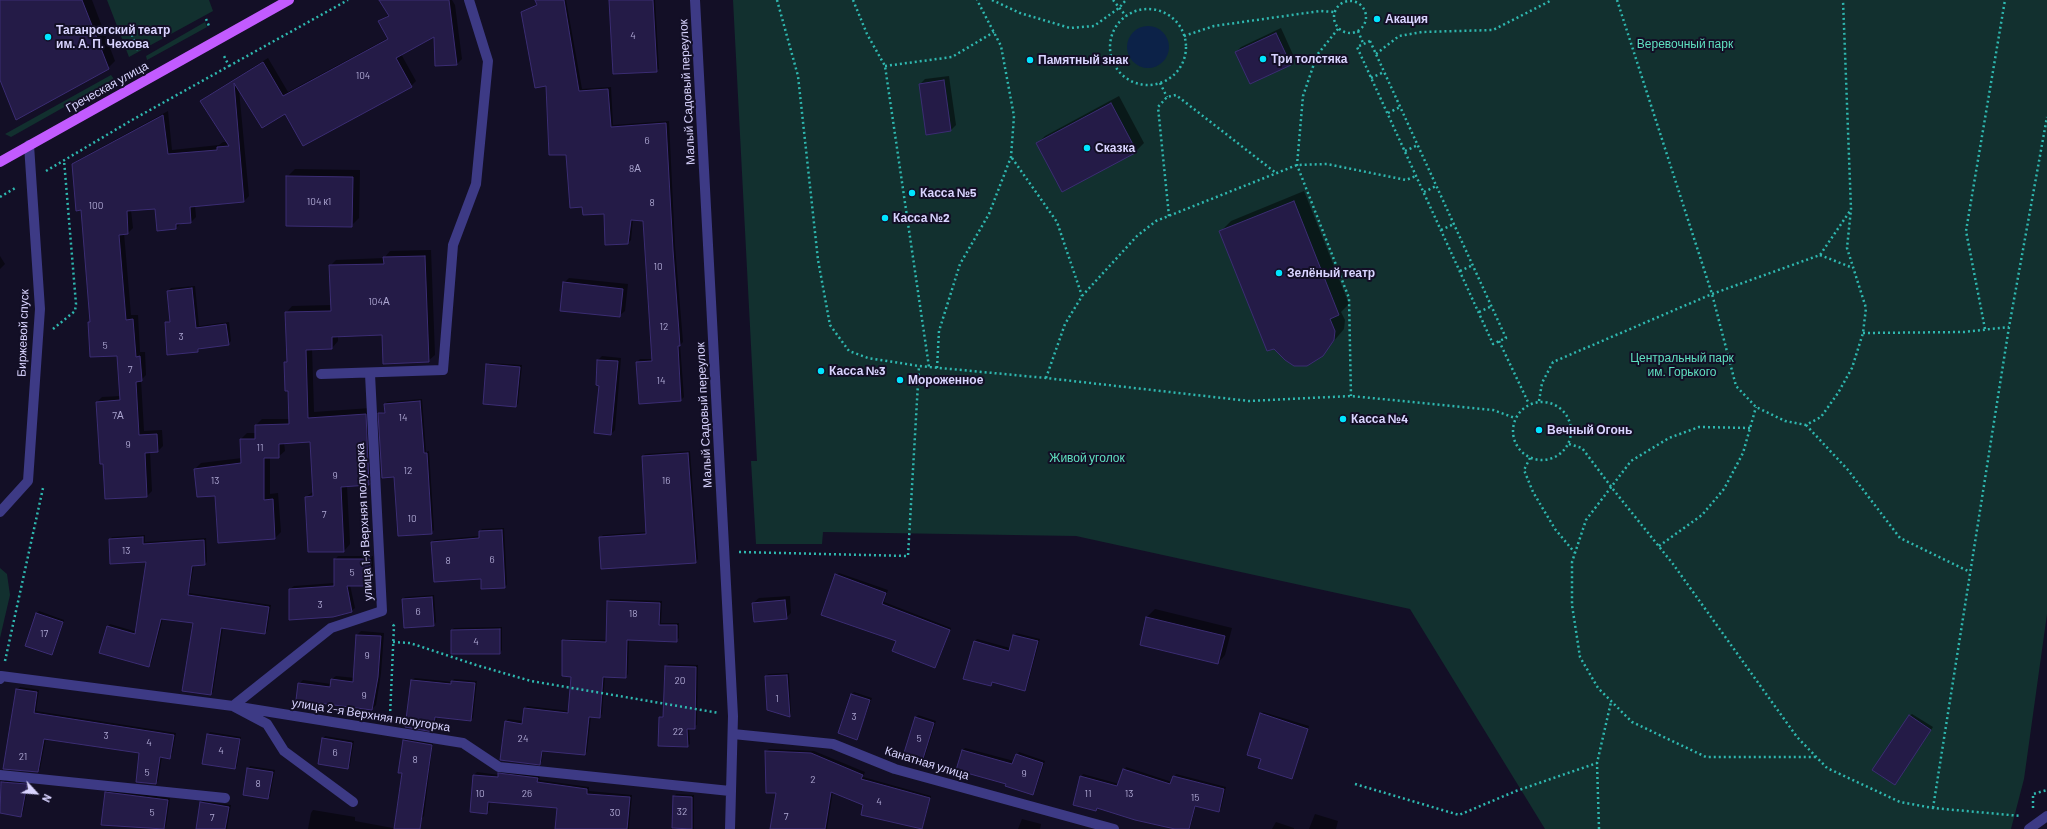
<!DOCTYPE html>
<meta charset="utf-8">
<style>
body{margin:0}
#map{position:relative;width:2047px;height:829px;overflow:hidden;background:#130f26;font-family:Barlow,sans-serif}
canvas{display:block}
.north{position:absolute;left:16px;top:773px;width:40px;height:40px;-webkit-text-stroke:3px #130f26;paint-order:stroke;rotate:116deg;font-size:11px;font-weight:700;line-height:16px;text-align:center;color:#d9d4ff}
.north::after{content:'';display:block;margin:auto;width:14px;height:18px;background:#d9d4ff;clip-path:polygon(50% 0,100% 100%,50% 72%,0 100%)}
</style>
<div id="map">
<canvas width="2047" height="829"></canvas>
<div class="north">N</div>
</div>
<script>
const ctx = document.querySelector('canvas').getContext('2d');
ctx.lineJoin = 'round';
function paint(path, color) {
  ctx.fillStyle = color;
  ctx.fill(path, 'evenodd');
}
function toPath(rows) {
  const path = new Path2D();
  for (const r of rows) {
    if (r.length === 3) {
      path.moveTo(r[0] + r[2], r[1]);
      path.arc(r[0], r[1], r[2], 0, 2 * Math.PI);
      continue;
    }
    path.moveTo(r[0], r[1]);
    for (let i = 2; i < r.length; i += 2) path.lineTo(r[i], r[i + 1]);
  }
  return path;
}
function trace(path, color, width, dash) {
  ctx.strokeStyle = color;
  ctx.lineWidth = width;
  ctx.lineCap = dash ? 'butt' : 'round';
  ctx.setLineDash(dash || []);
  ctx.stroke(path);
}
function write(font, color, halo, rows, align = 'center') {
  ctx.font = font + ' Barlow,sans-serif';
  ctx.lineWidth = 4;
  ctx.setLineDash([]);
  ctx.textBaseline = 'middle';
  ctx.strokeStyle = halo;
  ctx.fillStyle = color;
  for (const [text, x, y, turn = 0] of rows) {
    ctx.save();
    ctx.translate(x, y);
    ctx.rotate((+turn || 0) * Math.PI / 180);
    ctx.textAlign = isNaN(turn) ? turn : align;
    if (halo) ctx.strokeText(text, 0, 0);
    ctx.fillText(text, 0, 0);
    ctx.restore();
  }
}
paint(toPath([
 [107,0,209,0,213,11,129,57],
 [733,0,2047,0,2047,614,2024,779,2011,829,1545,829,1410,609,1076,536,823,532,822,544,756,544,751,461,757,461],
 [205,22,207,27,147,60,146,56],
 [111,75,114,79,11,137,5,134],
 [0,568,7,574,10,595,0,638]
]), '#12302f');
paint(toPath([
 [1148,47,21]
]), '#0c2248');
paint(toPath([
 [0,0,92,0,115,61,108,68,0,78],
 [380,0,452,0,455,5,462,59,457,64,435,36,401,54,416,81,411,86,286,113,239,90,249,196,244,201,195,206,196,217,191,222,181,223,176,228,156,208,131,210,133,228,128,233,124,233,131,315,138,315,140,352,145,352,146,375,141,380,144,431,162,430,163,446,158,451,150,451,152,491,147,496,104,463,97,402,102,397,121,396,118,355,89,322,91,321,81,209,73,165,78,160,168,111,172,150,219,145,223,142,227,142,202,101,207,96,268,58,288,92,388,38,380,22,389,14],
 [536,0,566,0,582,89,611,87,613,125,669,121,675,246,683,342,680,345,684,397,681,400,637,362,640,359,652,359,644,220,633,219,631,240,628,243,605,212,583,206,547,85,522,12,537,4],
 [610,0,655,0,659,69,656,71],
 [1281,28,1295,59,1290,64,1236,52,1241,47],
 [949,76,956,125,951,130,920,84,925,79],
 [1119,96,1144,143,1136,151,1037,144,1045,136],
 [295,169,360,170,359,218,351,226,287,177],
 [1304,191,1349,304,1341,312,1345,320,1344,329,1322,355,1220,232,1231,221],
 [431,250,435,355,428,361,383,334,338,336,338,341,332,348,312,348,314,412,371,408,375,478,369,484,347,486,350,544,344,551,306,497,314,491,311,441,284,442,285,451,278,457,270,457,270,494,278,493,281,532,275,538,215,494,195,469,201,463,242,458,241,439,247,433,256,433,256,425,262,419,290,419,285,362,288,360,286,313,292,306,332,305,330,266,336,260,384,258,390,251],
 [0,256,5,264,0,269],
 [569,278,628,284,625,311,619,316,564,283],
 [195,286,199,326,229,322,231,341,228,344,201,348,198,351,166,323,171,320,168,291,171,288],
 [602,356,621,358,615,430,611,434,598,360],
 [490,363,522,365,518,404,516,406,487,365],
 [422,399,426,452,429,451,434,530,431,533,394,476,380,414,385,411,385,404,387,402],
 [690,451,698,559,696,562,600,538,603,535,647,532,643,456,645,454],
 [504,528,507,585,504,587,482,578,432,542,434,540,480,536,480,531,482,529],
 [145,535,145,542,206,538,207,562,205,564,194,565,189,593,271,605,267,631,265,633,223,627,213,692,211,694,194,623,163,618,151,664,148,666,101,652,108,626,110,624,137,632,148,561,110,539,112,537],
 [338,556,373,556,373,581,370,585,350,585,355,608,351,611,290,589,294,586,335,583,335,560],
 [839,573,888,590,884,602,951,628,937,664,935,666,898,641,836,575],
 [434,595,436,622,434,625,403,599,405,597],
 [790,596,791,613,786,618,753,603,759,598],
 [610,599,662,601,661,623,679,623,679,638,676,640,629,639,628,674,626,677,605,676,602,714,600,717,591,716,587,752,584,754,543,751,542,761,539,764,506,722,508,719,523,721,525,708,527,706,569,711,572,676,563,641,565,639,607,640,608,602],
 [1155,609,1232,628,1225,655,1218,663,1147,617],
 [39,611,64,620,52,653,37,613],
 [502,627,502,650,500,653,452,652,452,630,454,628],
 [361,631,384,633,381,673,376,705,372,709,299,684,303,680,331,684,332,679,336,676,355,678,357,635],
 [1016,633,1040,639,1027,687,1025,690,993,681,990,685,975,641,977,639,1010,648],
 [668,664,698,665,697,725,689,728,690,744,687,746,659,746,660,717,664,715,666,667],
 [789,673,791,714,789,716,766,677,768,674],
 [415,678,452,682,454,679,477,681,473,718,471,720,437,716,435,728,433,731,412,680],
 [20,687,39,690,36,711,176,733,172,755,169,757,162,756,158,781,156,783,140,753,46,738,40,769,38,771,17,690],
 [854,692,872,698,857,738,852,694],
 [1263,712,1309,726,1291,778,1261,714],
 [1912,714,1933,727,1897,781,1909,716],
 [918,715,936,721,924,759,922,761,916,718],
 [210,732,241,737,237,766,235,768,208,735],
 [325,736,354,741,350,765,348,768,323,739],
 [407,738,433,742,424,816,422,818,397,814,403,772,404,740],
 [965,748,1014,761,1019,752,1045,761,1035,791,1033,793,1007,784,963,750],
 [769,749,814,751,865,772,863,777,931,796,923,826,921,829,833,791,827,829,771,829,778,792,766,751],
 [250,766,275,770,270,796,268,798,248,769],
 [1126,767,1172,782,1176,774,1226,787,1221,809,1218,811,1196,805,1190,829,1178,829,1098,807,1096,810,1081,777,1083,774,1119,784],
 [502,771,540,775,539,780,589,787,589,791,632,795,629,829,556,829,558,807,490,801,489,810,487,813,474,775,477,772,499,775],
 [5,780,29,782,23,813,21,816,0,812,0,786,2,786],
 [108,790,170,798,166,826,164,829,106,793],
 [676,794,694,795,694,829,673,829,674,797],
 [203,801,231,805,227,829,197,829,201,803],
 [313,810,355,817,355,821,398,829,308,829,311,813],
 [1315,814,1338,821,1336,829,1309,829],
 [1022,819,1041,824,1040,829,1018,829],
 [1276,822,1294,828,1294,829,1272,829]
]), '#0007');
const building = toPath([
 [0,0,82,0,109,69,16,120,0,80,0,0],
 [379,0,449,0,457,65,435,66,434,37,396,58,412,87,303,146,285,114,262,128,234,83,244,202,190,207,191,223,176,224,176,229,157,231,155,209,127,211,128,234,119,235,126,320,133,319,136,357,140,356,142,381,136,382,139,435,157,434,158,452,145,453,147,497,105,499,103,464,100,464,96,402,120,400,117,356,90,357,88,322,90,322,81,210,76,211,72,164,163,115,168,154,217,150,217,147,229,146,200,101,263,62,283,96,388,39,378,21,389,16,379,0],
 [535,0,564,0,579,91,608,89,611,127,666,123,673,250,680,346,678,346,681,401,639,404,636,362,652,361,643,221,631,220,628,244,605,245,604,214,583,215,582,207,570,208,566,155,549,155,546,86,535,88,521,12,537,5,535,0],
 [609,0,653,0,657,72,613,74,609,0],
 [1276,33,1291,65,1250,84,1235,52,1276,33],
 [944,80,951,131,926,135,919,84,944,80],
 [1111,103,1137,152,1062,192,1036,143,1111,103],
 [286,176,353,177,352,227,286,226,286,176],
 [1294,201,1339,315,1330,319,1335,331,1334,340,1323,356,1307,366,1294,366,1285,360,1274,349,1267,351,1219,231,1294,201],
 [425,256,429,362,383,364,382,335,332,337,332,349,306,350,308,418,366,414,369,485,341,487,344,552,308,552,305,497,313,496,310,442,279,444,279,458,264,458,264,500,273,499,275,539,218,543,215,496,197,497,194,469,241,463,240,439,255,439,255,425,289,424,288,391,285,391,284,362,287,362,285,312,331,311,329,265,384,264,383,257,425,256],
 [563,282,623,289,620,317,560,311,563,282],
 [192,288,196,328,226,324,229,345,198,349,198,352,167,355,165,322,170,322,167,291,192,288],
 [597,360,618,361,611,435,594,433,599,386,596,385,597,360],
 [486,364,520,367,516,407,483,404,486,364],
 [420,401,424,453,427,453,432,534,398,536,394,477,382,478,378,413,385,413,384,404,420,401],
 [688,453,696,563,601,569,599,537,646,534,642,456,688,453],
 [502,530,505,588,481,589,481,579,434,582,431,542,479,538,479,531,502,530],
 [143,537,143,544,204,540,205,565,192,566,188,595,269,607,265,634,221,628,211,695,182,691,193,623,161,619,149,667,99,653,107,626,135,634,146,562,110,564,109,539,143,537],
 [334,559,370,559,370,586,347,586,352,612,333,617,289,620,289,589,334,586,334,559],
 [835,574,886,593,882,604,950,630,935,668,892,651,896,641,821,615,835,574],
 [432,597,434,626,404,628,402,599,432,597],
 [785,600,787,619,754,622,752,603,785,600],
 [607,601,660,603,659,625,677,625,677,642,627,640,626,678,603,677,600,718,589,717,585,755,542,751,540,765,500,760,505,721,522,724,524,708,568,713,571,677,562,676,562,640,606,642,607,601],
 [36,613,63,622,52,655,25,646,36,613],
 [1146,617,1225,636,1218,664,1140,645,1146,617],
 [500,629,500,654,451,654,451,630,500,629],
 [356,635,381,636,378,677,372,710,296,700,298,683,330,687,331,679,353,682,356,635],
 [1013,635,1038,641,1025,691,992,682,991,686,963,679,974,641,1009,651,1013,635],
 [665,666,696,667,695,729,687,729,688,747,658,746,659,717,663,717,665,666],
 [787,675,790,717,767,710,765,676,787,675],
 [411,680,451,684,451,681,475,683,471,721,435,717,433,732,405,727,411,680],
 [16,689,37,692,34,713,174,735,170,759,160,757,156,784,136,782,139,753,44,739,38,772,3,769,16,689],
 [851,694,870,700,857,740,838,733,851,694],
 [1260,713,1308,729,1292,779,1258,768,1261,759,1247,755,1260,713],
 [1909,715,1931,730,1895,785,1872,770,1909,715],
 [915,717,934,723,922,762,903,756,915,717],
 [207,734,240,739,235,769,202,764,207,734],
 [322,738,352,743,348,769,318,764,322,738],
 [403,740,432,745,420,829,394,829,402,773,398,773,403,740],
 [962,750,1012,764,1016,754,1043,763,1033,795,1005,786,1006,784,956,770,962,750],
 [765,751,811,753,863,775,861,779,930,798,922,829,861,815,863,805,831,792,825,829,770,829,776,793,766,793,765,751],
 [247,768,273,772,268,799,243,795,247,768],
 [1123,769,1170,784,1173,776,1224,789,1219,812,1195,806,1189,829,1175,829,1135,820,1097,808,1096,811,1073,805,1080,776,1117,786,1123,769],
 [498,773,538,778,537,782,587,789,587,794,630,797,627,829,555,829,557,808,488,802,487,814,470,812,473,775,498,777,498,773],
 [1,782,27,784,21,817,0,813,1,782],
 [105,792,168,800,164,829,101,825,105,792],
 [673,796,692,797,692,829,672,828,673,796],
 [200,802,229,807,225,829,196,829,200,802]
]);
paint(building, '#241b47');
trace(building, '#3b2d73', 1);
trace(toPath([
 [777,0,798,76,818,260,830,325,849,351,868,358,919,366,1046,378,1249,401,1351,396,1493,410,1515,418],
 [853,0,867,34,885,66,929,367],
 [992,0,1020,13,1070,28,1094,26,1119,8,1126,0],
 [1113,0,1126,16],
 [1617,0,1712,294,1736,386,1756,407,1785,421,1806,425,1821,417,1838,393,1852,368,1863,333,1866,308,1847,248,1851,209,1843,0],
 [1350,17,16],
 [1148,47,38],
 [206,19,209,26],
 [1338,29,1317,55,1303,96,1297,165,1349,298,1351,396],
 [130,30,138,50],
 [1358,31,1363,43],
 [1184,36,1214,26,1320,11,1334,12],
 [1370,41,1506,338,1493,344,1357,47,1370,41],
 [1376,54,1399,36,1422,32,1493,30,1552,0],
 [229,66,348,0],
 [885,66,952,57,994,32],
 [1371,78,1384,72],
 [1160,83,1167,97],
 [1388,113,1400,107],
 [1405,151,1418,145],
 [1012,158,1057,222,1082,296],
 [46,171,132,120,229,66,223,54],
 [1424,192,1436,186],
 [0,197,17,187],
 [1169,216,1158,107,1167,97,1176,95,1276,173],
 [1441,230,1454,224],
 [1820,255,1853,268],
 [1460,271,1473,265],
 [1479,312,1492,306],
 [53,329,75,311,76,304,64,160],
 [1985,329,1966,231,2005,0],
 [1863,333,1964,332,2009,327],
 [1499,341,1529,404],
 [937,368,939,331,960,264,989,214,1011,157,1014,116,1001,46,977,0],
 [1046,378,1065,324,1082,296,1137,236,1156,221,1297,165,1327,164,1406,180,1416,176],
 [1539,401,1542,383,1553,362,1712,294,1820,255,1850,211],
 [1542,431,29],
 [1806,425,1848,470,1900,538,1970,572],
 [1750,428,1699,427,1669,438,1631,461,1586,520,1572,562,1572,605,1580,657,1598,688,1632,722,1706,757,1816,757],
 [1569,444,1582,448,1612,488,1673,564,1797,737,1827,768,1900,802,1933,808,2021,816],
 [1530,458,1524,470,1533,492,1555,529,1575,553],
 [1659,546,1702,515,1724,489,1743,453,1756,407],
 [739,552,908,556,919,366],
 [393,642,410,643,476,665,531,681,719,713],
 [5,661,43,488],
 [390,716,394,626,391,622],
 [1355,784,1459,815,1516,791,1597,763],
 [1933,808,2009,327,2047,117],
 [2033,808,2033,794,2047,790],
 [1599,829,1597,763,1611,702]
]), '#2fb8b0', 2.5, [2, 3]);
trace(toPath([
 [695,0,733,716,730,829],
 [321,374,443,370,453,245,476,184,488,61,469,0],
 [0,512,28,481,40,309,29,145],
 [0,679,1,676,233,706,463,743,499,767,730,791],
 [733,734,833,744,895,769,1114,829],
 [0,775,225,798],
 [353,802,284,751,267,724,233,706,331,628,382,611,370,374],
 [2029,829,2047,816]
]), '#3d3a85', 10);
trace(toPath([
 [0,162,289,0]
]), '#c25bff', 10);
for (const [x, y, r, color] of [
 [1377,19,4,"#00e5ff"],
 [48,37,4,"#00e5ff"],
 [1263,59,4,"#00e5ff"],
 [1030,60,4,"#00e5ff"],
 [1087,148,4,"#00e5ff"],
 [912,193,4,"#00e5ff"],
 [885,218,4,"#00e5ff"],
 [1279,273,4,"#00e5ff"],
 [821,371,4,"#00e5ff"],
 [900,380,4,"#00e5ff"],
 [1343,419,4,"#00e5ff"],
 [1539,430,4,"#00e5ff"]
]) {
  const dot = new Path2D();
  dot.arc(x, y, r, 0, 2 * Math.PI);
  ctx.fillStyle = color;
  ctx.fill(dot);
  trace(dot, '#130f26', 1.5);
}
write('10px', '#aca6d1', null, [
 ["4",633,36],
 ["104",363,76],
 ["6",647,141],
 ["8А",635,169],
 ["104 к1",319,202],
 ["8",652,203],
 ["100",96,206],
 ["10",658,267],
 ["104А",379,302],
 ["12",664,327],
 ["3",181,337],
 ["5",105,346],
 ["7",130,370],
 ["14",661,381],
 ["7А",118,416],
 ["14",403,418],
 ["9",128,445],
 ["11",260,448],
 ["12",408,471],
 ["9",335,476],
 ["13",215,481],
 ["16",666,481],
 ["7",324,515],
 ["10",412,519],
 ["13",126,551],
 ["6",492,560],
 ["8",448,561],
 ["5",352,573],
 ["3",320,605],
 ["6",418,612],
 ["18",633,614],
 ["17",44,634],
 ["4",476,642],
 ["9",367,656],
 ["20",680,681],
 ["9",364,696],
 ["1",777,699],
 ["3",854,717],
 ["22",678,732],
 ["3",106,736],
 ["24",523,739],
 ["5",919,739],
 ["4",149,743],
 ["4",221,751],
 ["6",335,753],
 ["21",23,757],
 ["8",415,760],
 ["5",147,773],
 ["9",1024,774],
 ["2",813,780],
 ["8",258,784],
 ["10",480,794],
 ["26",527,794],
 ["11",1088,794],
 ["13",1129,794],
 ["15",1195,798],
 ["4",879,802],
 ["32",682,812],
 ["5",152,813],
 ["30",615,813],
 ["7",786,817],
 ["7",212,818]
]);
write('bold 12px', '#d9d4ff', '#130f26', [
 ["Акация",1385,19],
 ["Таганрогский театр",56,30],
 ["им. А. П. Чехова",56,44],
 ["Три толстяка",1271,59],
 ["Памятный знак",1038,60],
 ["Сказка",1095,148],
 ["Касса №5",920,193],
 ["Касса №2",893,218],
 ["Зелёный театр",1287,273],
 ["Касса №3",829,371],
 ["Мороженное",908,380],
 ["Касса №4",1351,419],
 ["Вечный Огонь",1547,430]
], 'left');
write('12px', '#5fe0c0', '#130f26', [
 ["Веревочный парк",1685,44],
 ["Центральный парк",1682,358],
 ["им. Горького",1682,372],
 ["Живой уголок",1087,458]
]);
write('12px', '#d9d4ff', '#130f26', [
 ["Греческая улица",107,87,-29],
 ["Малый Садовый переулок",687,92,-93],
 ["Биржевой спуск",23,333,-88],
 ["Малый Садовый переулок",704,415,-93],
 ["улица 1-я Верхняя полугорка",364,522,-93],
 ["улица 2-я Верхняя полугорка",371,715,9],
 ["Канатная улица",927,763,17]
]);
</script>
